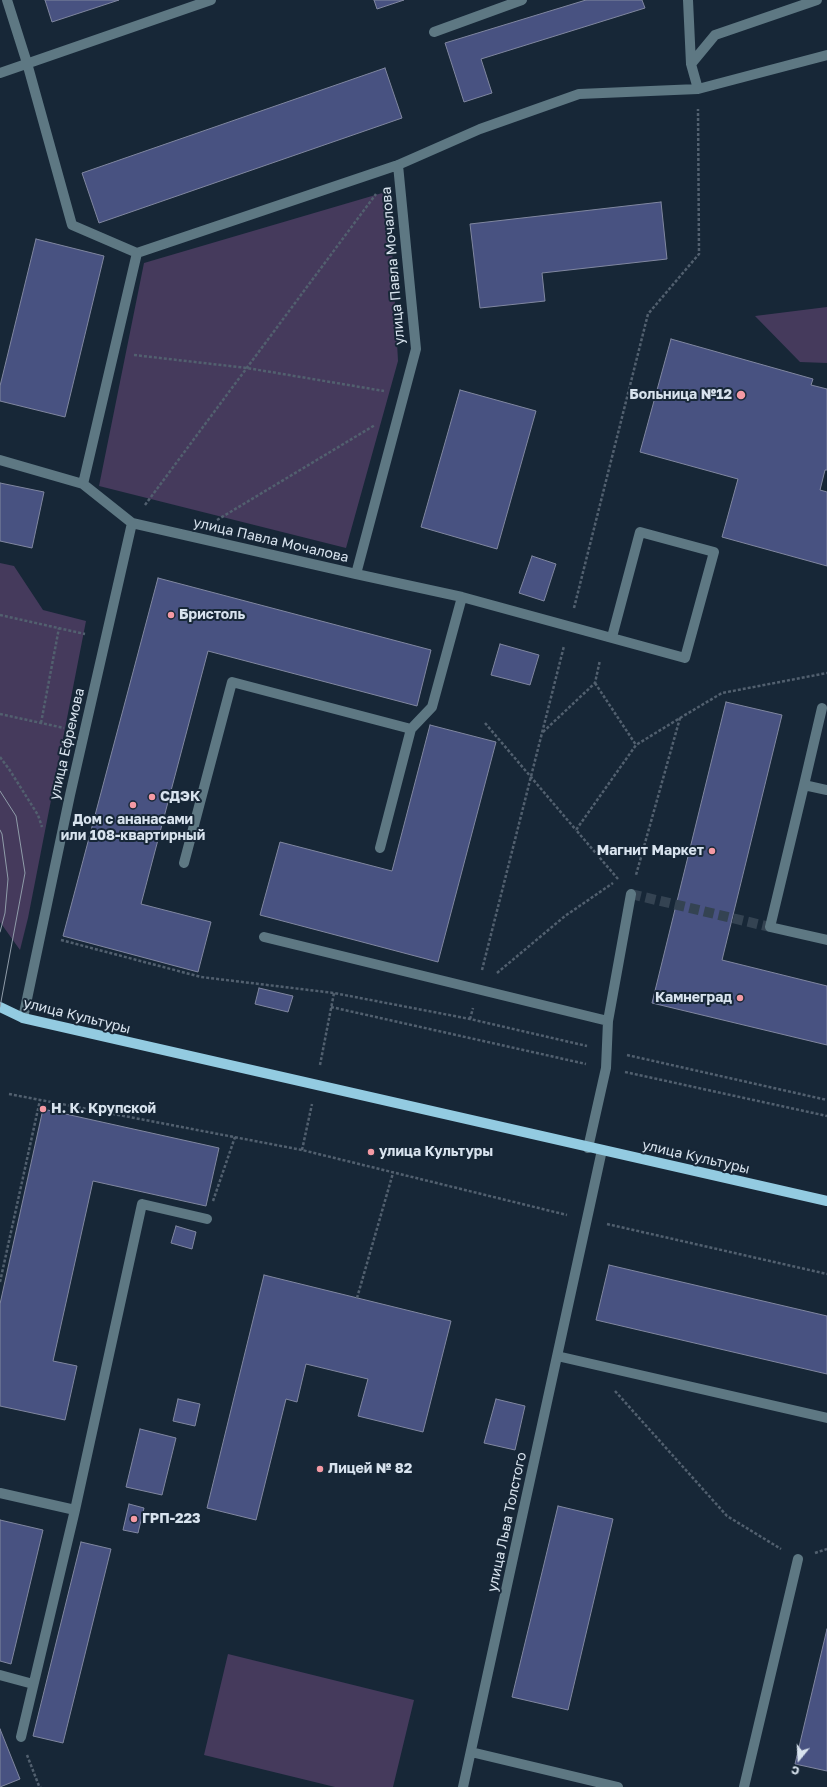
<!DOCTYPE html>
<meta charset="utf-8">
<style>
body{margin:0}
#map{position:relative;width:827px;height:1787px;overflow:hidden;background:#172737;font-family:"Golos Text",sans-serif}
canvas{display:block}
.north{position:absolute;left:779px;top:1739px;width:40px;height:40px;-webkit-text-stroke:3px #172737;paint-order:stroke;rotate:198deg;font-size:11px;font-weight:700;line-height:16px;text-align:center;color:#d8e3ee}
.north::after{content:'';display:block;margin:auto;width:14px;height:18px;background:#d8e3ee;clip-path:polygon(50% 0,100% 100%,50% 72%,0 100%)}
</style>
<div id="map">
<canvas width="827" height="1787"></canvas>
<div class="north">С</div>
</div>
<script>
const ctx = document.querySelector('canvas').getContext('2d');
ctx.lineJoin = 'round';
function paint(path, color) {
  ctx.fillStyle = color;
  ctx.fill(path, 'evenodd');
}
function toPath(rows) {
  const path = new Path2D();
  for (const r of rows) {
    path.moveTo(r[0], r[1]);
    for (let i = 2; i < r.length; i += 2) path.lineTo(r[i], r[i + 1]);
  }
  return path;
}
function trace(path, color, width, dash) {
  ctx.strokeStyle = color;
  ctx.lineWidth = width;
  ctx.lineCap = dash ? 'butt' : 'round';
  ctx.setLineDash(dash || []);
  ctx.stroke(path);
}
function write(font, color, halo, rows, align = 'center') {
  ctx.font = font + ' "Golos Text",sans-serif';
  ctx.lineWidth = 4;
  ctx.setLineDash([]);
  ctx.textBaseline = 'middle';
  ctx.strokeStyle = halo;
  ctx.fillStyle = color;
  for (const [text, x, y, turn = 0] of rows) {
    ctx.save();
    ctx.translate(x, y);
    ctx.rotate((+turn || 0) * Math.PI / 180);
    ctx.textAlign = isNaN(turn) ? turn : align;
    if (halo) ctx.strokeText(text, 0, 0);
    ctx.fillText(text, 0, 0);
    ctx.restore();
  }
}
paint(toPath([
 [389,191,398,361,346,548,99,486,144,263],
 [827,307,827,363,800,362,755,316],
 [0,563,14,566,43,610,86,621,28,918,20,950,0,922],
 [228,1654,414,1700,393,1787,335,1787,204,1755]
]), '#453a5c');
const building = toPath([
 [45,0,119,0,52,22,45,0],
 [374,0,404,0,377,9,374,0],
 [586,0,642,0,645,8,481,59,492,93,464,102,445,43,586,0],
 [385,68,402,118,99,223,82,173,385,68],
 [661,202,667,259,542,273,545,301,480,308,470,224,661,202],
 [36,239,104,256,65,417,0,401,0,386,36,239],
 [671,339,813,379,811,385,827,389,827,470,825,470,820,490,827,492,827,566,722,537,738,479,640,452,671,339],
 [460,390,536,411,497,549,421,527,460,390],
 [0,483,44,492,32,548,0,541,0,483],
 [532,556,556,564,544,601,519,593,532,556],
 [158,578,431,650,417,706,208,651,141,904,211,922,198,972,63,936,158,578],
 [500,644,539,655,530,685,491,675,500,644],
 [726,702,782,715,722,960,827,986,827,1045,652,1003,726,702],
 [430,725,496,742,438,962,260,915,280,842,392,871,430,725],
 [259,988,293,996,288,1012,255,1004,259,988],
 [43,1109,219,1148,206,1206,93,1181,53,1361,77,1366,65,1420,0,1406,0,1304,43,1109],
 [176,1226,196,1232,192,1249,171,1243,176,1226],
 [609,1265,827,1316,827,1374,596,1320,609,1265],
 [264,1275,451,1321,423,1432,358,1416,368,1379,306,1364,297,1402,286,1399,256,1520,207,1508,264,1275],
 [178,1399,200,1404,195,1426,173,1421,178,1399],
 [496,1399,525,1406,515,1450,484,1443,496,1399],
 [140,1429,176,1438,162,1495,126,1487,140,1429],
 [129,1504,144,1508,138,1533,123,1530,129,1504],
 [558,1506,613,1519,568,1710,512,1697,558,1506],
 [0,1520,43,1530,11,1664,0,1661,0,1520],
 [81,1542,111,1549,63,1743,33,1736,81,1542],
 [827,1629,827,1771,795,1764,827,1629],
 [0,1729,20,1779,0,1787,0,1729]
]);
paint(building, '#485281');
trace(building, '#8087a0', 1);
trace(toPath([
 [631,894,770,927]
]), '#344352', 10, [10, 5]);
trace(toPath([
 [134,355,247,368,384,391],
 [145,505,376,194],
 [217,520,375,425],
 [574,608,648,314,699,254,698,109],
 [0,615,85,634],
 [595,683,636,745],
 [0,714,64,728],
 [680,718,722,693,827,673],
 [41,723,59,628],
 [485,723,576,830],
 [543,732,595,683,600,660],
 [0,757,9,769,38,815,42,827],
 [618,879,576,830,636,745,680,718,636,875],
 [61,940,201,977,334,993,470,1019,587,1046],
 [482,970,564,646],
 [497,973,565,916,613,883],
 [331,1007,586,1064],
 [470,1019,473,1008],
 [627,1055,827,1100],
 [320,1065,334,993],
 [625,1072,827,1116],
 [9,1094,302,1150,567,1215],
 [302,1150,312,1104],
 [213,1201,235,1137],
 [607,1224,827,1274],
 [0,1282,40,1100],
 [357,1298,393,1173],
 [615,1391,727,1516,781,1549],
 [815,1553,827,1549],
 [27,1755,39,1786,41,1787]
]), '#52606f', 2.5, [3, 2]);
trace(toPath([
 [7,0,27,63,72,225,137,253,398,165,480,129,579,94,698,89,827,55],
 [688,0,691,64],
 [434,32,522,0],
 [0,73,211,0],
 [698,89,691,64,715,35,817,0],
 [0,460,83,484,132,523,356,574,416,349,398,165],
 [83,484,137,253],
 [356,574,462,597,685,658,714,552,640,532,612,637],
 [411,729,432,707,462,597],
 [804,785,822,708],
 [827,790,804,785,770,927,827,940],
 [184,863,232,682,411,729,380,848],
 [264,937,608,1021],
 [23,1018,70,795,132,523],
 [588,1148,606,1068,608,1021,631,894],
 [557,1356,827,1418],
 [0,1493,75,1510,21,1737],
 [75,1510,142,1204,207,1219],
 [0,1675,33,1684],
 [471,1752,618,1787],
 [463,1787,602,1150],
 [744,1787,798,1559]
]), '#5e7883', 10);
trace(toPath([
 [0,1007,23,1018,827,1201]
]), '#93cbe1', 10);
trace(toPath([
 [0,791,16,816,25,873,0,1007],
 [0,830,2,834,8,879,5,913,0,932]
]), '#8f9ca9', 1);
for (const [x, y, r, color] of [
 [741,395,5,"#f49aa4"],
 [171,615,4,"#f49aa4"],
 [152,797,4,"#f49aa4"],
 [133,805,4,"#f49aa4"],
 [712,851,4,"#f49aa4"],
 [740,998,4,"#f49aa4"],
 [43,1109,4,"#f49aa4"],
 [371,1152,4,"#f49aa4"],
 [320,1469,4,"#f49aa4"],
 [134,1519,4,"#f49aa4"]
]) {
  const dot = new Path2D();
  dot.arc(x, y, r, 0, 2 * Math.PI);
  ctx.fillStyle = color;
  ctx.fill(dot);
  trace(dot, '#172737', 1.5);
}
write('14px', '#d8e3ee', '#172737', [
 ["улица Павла Мочалова",393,266,-95],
 ["улица Павла Мочалова",271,540,13],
 ["улица Ефремова",67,744,-77],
 ["улица Культуры",77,1016,14],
 ["улица Культуры",696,1157,13],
 ["улица Льва Толстого",507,1522,-78]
]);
write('bold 14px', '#d8e3ee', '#172737', [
 ["Больница №12",732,395,"right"],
 ["Бристоль",179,615],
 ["СДЭК",160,797],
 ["Дом с ананасами",133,820,"center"],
 ["или 108-квартирный",133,836,"center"],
 ["Магнит Маркет",704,851,"right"],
 ["Камнеград",732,998,"right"],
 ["Н. К. Крупской",51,1109],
 ["улица Культуры",379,1152],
 ["Лицей № 82",328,1469],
 ["ГРП-223",142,1519]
], 'left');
</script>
